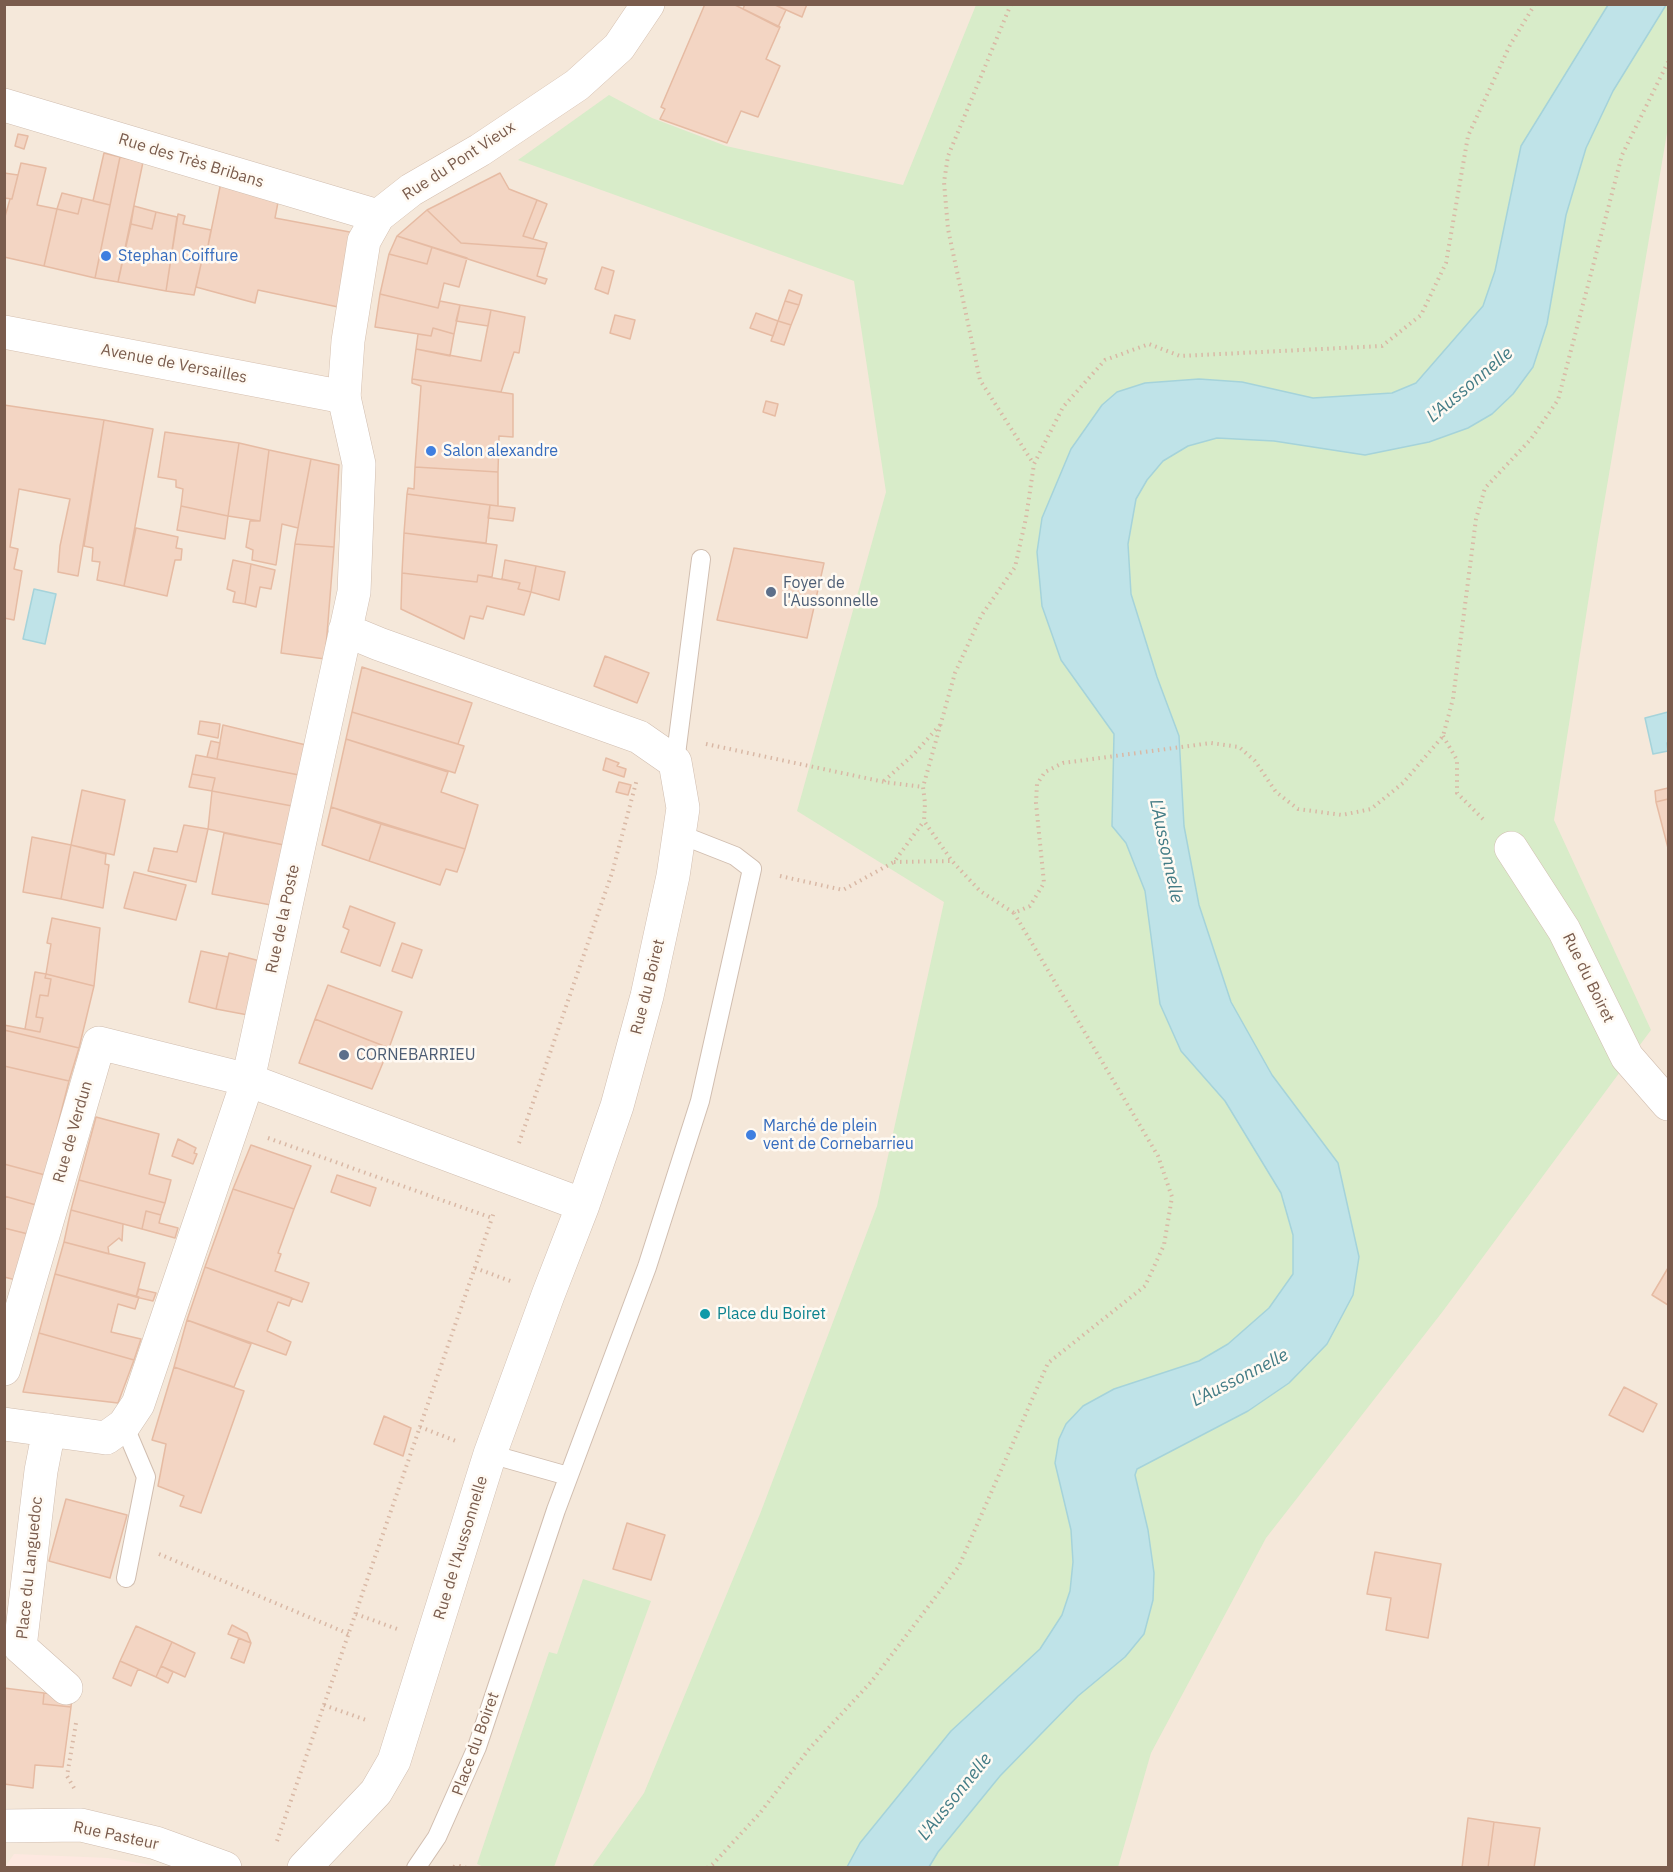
<!DOCTYPE html>
<meta charset="utf-8">
<style>
body{margin:0}
#map{position:relative;width:1673px;height:1872px;overflow:hidden;background:#fdf6ec;font-family:"IBM Plex Sans",sans-serif}
canvas{display:block}
.frame{position:absolute;inset:0;border:6px solid #7a5c4d;pointer-events:none}
</style>
<div id="map">
<canvas width="1673" height="1872"></canvas>
<div class="frame"></div>
</div>
<script>
const ctx = document.querySelector('canvas').getContext('2d');
ctx.lineJoin = 'round';
function paint(path, color) {
  ctx.fillStyle = color;
  ctx.fill(path, 'evenodd');
}
function toPath(rows) {
  const path = new Path2D();
  for (const r of rows) {
    path.moveTo(r[0], r[1]);
    for (let i = 2; i < r.length; i += 2) path.lineTo(r[i], r[i + 1]);
  }
  return path;
}
function trace(path, color, width, dash) {
  ctx.strokeStyle = color;
  ctx.lineWidth = width;
  ctx.lineCap = dash ? 'butt' : 'round';
  ctx.setLineDash(dash || []);
  ctx.stroke(path);
}
function write(font, color, halo, rows, align = 'center') {
  ctx.font = font + ' "IBM Plex Sans",sans-serif';
  ctx.lineWidth = 5;
  ctx.setLineDash([]);
  ctx.textBaseline = 'middle';
  ctx.strokeStyle = halo;
  ctx.fillStyle = color;
  for (const [text, x, y, turn = 0] of rows) {
    ctx.save();
    ctx.translate(x, y);
    ctx.rotate((+turn || 0) * Math.PI / 180);
    ctx.textAlign = isNaN(turn) ? turn : align;
    if (halo) ctx.strokeText(text, 0, 0);
    ctx.fillText(text, 0, 0);
    ctx.restore();
  }
}
paint(toPath([
 [5,5,1668,5,1668,1867,5,1867]
]), '#f5e8da');
paint(toPath([
 [14,1854,108,1858,163,1867,5,1867]
]), '#fde8e0');
paint(toPath([
 [976,5,1668,5,1668,127,1598,539,1554,820,1651,1030,1443,1311,1266,1538,1151,1753,1118,1867,592,1867,644,1793,760,1514,877,1206,944,902,797,811,886,492,854,281,518,160,609,95,652,118,726,146,903,185],
 [583,1579,651,1601,554,1867,486,1868,477,1864,549,1652,557,1654]
]), '#d8ecc9');
const water = toPath([
 [1608,5,1666,5,1613,91,1586,148,1566,215,1547,324,1533,367,1513,394,1492,414,1468,428,1429,442,1365,455,1274,441,1217,438,1188,446,1163,461,1147,480,1136,499,1128,544,1131,594,1157,677,1179,736,1184,826,1199,905,1231,1002,1272,1075,1338,1163,1359,1257,1353,1295,1327,1344,1289,1383,1248,1411,1137,1469,1135,1475,1148,1530,1154,1573,1153,1600,1144,1634,1125,1657,1078,1696,1000,1776,938,1852,929,1867,847,1867,860,1843,951,1731,1040,1649,1062,1615,1070,1591,1073,1562,1071,1530,1055,1463,1059,1439,1066,1424,1083,1406,1114,1389,1199,1361,1228,1344,1269,1308,1293,1274,1293,1235,1281,1193,1225,1101,1181,1051,1160,1004,1145,891,1126,843,1112,826,1114,734,1061,660,1042,606,1037,552,1042,518,1071,449,1102,405,1117,392,1145,383,1199,379,1242,382,1313,398,1392,393,1416,383,1483,306,1495,271,1521,146,1608,5],
 [34,589,56,594,45,644,23,639,34,589],
 [1668,712,1668,742,1667,743,1668,751,1653,754,1645,718,1668,712]
]);
paint(water, '#bfe3e8');
trace(water, '#a5d3da', 1.5);
const building = toPath([
 [705,4,733,4,780,27,766,59,780,66,758,117,741,111,727,143,660,119,665,109,661,107,705,4],
 [745,4,773,4,786,10,778,27,743,9,745,4],
 [773,4,807,4,802,17,773,4],
 [18,134,28,136,24,149,15,146,18,134],
 [104,153,120,157,110,205,93,201,104,153],
 [120,157,143,162,118,282,95,278,120,157],
 [21,163,46,168,37,205,57,209,44,266,4,257,4,220,10,199,12,199,21,163],
 [4,173,18,175,12,199,4,198,4,173],
 [500,173,509,189,537,200,523,236,547,243,545,249,461,243,427,210,500,173],
 [221,182,279,197,275,218,355,233,338,307,258,290,255,303,196,287,203,255,206,256,221,182],
 [62,193,82,198,78,214,57,209,62,193],
 [82,198,110,205,95,278,44,266,57,209,78,214,82,198],
 [537,200,547,204,533,239,523,236,537,200],
 [134,206,156,212,152,229,131,224,134,206],
 [427,210,461,243,545,249,537,276,547,279,545,284,397,236,427,210],
 [156,212,177,217,166,291,118,282,131,224,152,229,156,212],
 [178,214,185,216,183,224,211,230,206,256,203,255,194,295,166,291,178,214],
 [397,236,432,247,427,264,389,254,397,236],
 [432,247,467,258,459,287,444,283,438,308,380,294,389,254,427,264,432,247],
 [602,267,614,271,608,294,595,289,602,267],
 [789,290,802,295,799,305,785,301,789,290],
 [380,294,438,308,440,301,460,305,454,334,433,328,431,336,375,327,380,294],
 [785,301,799,305,791,325,778,321,785,301],
 [460,305,491,310,488,326,456,321,460,305],
 [491,310,525,317,519,353,514,352,501,392,412,379,416,349,481,361,491,310],
 [756,313,778,321,773,336,750,328,756,313],
 [615,315,635,320,630,339,610,333,615,315],
 [778,321,791,325,784,345,771,341,778,321],
 [433,328,454,334,450,356,416,349,418,334,431,336,433,328],
 [412,379,513,394,513,437,499,436,498,472,415,467,421,386,412,383,412,379],
 [766,401,778,404,775,416,763,412,766,401],
 [4,405,104,420,78,576,58,572,60,546,70,499,19,489,10,547,18,549,14,569,22,571,14,620,4,618,4,405],
 [104,420,153,429,124,586,97,580,100,562,92,561,93,548,84,546,104,420],
 [165,432,239,443,228,516,181,506,183,489,176,487,176,480,158,477,165,432],
 [239,443,269,450,260,521,228,516,239,443],
 [269,450,311,459,298,528,282,524,276,565,252,560,253,550,246,547,250,521,260,521,269,450],
 [311,459,339,465,334,547,295,544,311,459],
 [415,467,498,472,498,506,407,494,408,488,414,489,415,467],
 [407,494,490,505,486,543,404,533,407,494],
 [490,505,515,508,513,521,488,518,490,505],
 [181,506,228,516,225,539,177,530,181,506],
 [136,528,178,537,176,548,182,549,181,560,175,560,167,596,124,586,136,528],
 [404,533,497,545,492,577,478,575,477,582,402,573,404,533],
 [295,544,334,547,325,659,281,653,295,544],
 [734,548,824,563,807,638,717,620,734,548],
 [233,560,251,564,245,604,233,602,235,592,227,589,233,560],
 [505,560,536,566,531,592,518,589,520,583,502,579,505,560],
 [251,564,275,570,271,589,260,587,256,607,245,604,251,564],
 [536,566,565,572,559,600,531,592,536,566],
 [402,573,477,582,478,575,520,583,518,589,531,592,524,615,487,606,483,619,470,616,464,639,401,609,402,573],
 [605,656,649,673,637,703,594,686,605,656],
 [362,667,472,703,458,744,352,712,362,667],
 [352,712,464,746,455,773,346,739,352,712],
 [200,721,220,724,218,738,198,734,200,721],
 [223,725,306,745,299,775,217,759,223,725],
 [346,739,448,772,441,792,478,805,465,849,331,807,346,739],
 [211,741,220,743,217,759,207,757,211,741],
 [196,755,299,775,292,806,212,791,215,778,192,774,196,755],
 [606,758,619,763,617,766,626,769,624,777,603,770,606,758],
 [192,774,215,778,212,791,189,787,192,774],
 [619,782,631,785,628,795,616,792,619,782],
 [1668,788,1668,799,1656,802,1655,791,1668,788],
 [82,790,125,800,114,855,71,845,82,790],
 [212,791,292,806,284,845,208,829,212,791],
 [1668,799,1668,848,1656,802,1668,799],
 [331,807,381,824,369,861,322,845,331,807],
 [381,824,465,849,457,872,446,869,440,885,369,861,381,824],
 [184,825,208,829,196,882,148,871,154,848,177,852,184,825],
 [224,833,284,845,271,905,212,894,224,833],
 [32,837,71,845,61,899,23,892,32,837],
 [71,845,106,854,105,864,109,865,103,908,61,899,71,845],
 [134,872,186,885,176,920,124,908,134,872],
 [350,906,395,923,380,966,341,952,349,930,343,927,350,906],
 [52,918,100,928,94,986,46,974,51,944,47,943,52,918],
 [402,943,422,950,412,978,392,971,402,943],
 [201,951,228,957,216,1009,189,1002,201,951],
 [229,953,260,961,248,1015,216,1009,229,953],
 [35,972,46,974,45,978,51,979,48,996,40,995,36,1017,43,1018,40,1032,25,1029,35,972],
 [46,974,94,986,79,1048,4,1030,4,1025,40,1032,43,1018,36,1017,40,995,48,996,51,979,45,978,46,974],
 [328,985,402,1012,389,1048,315,1019,328,985],
 [315,1019,389,1048,372,1089,299,1063,315,1019],
 [4,1030,79,1048,69,1081,4,1066,4,1030],
 [4,1066,69,1081,45,1175,4,1164,4,1066],
 [96,1117,159,1134,149,1174,171,1180,165,1203,79,1180,96,1117],
 [178,1139,196,1148,194,1153,197,1154,193,1164,172,1156,178,1139],
 [251,1145,311,1166,294,1209,233,1189,251,1145],
 [4,1164,45,1175,36,1205,4,1196,4,1164],
 [337,1175,376,1188,370,1206,331,1192,337,1175],
 [79,1180,165,1203,161,1215,146,1211,142,1229,71,1210,79,1180],
 [233,1189,294,1209,278,1253,281,1254,275,1271,309,1283,302,1302,205,1267,233,1189],
 [4,1196,36,1205,28,1234,4,1228,4,1196],
 [71,1210,123,1224,122,1241,119,1238,108,1247,109,1254,64,1242,71,1210],
 [146,1211,161,1215,159,1223,178,1228,175,1238,142,1229,146,1211],
 [4,1228,28,1234,16,1280,4,1277,4,1228],
 [64,1242,145,1263,136,1297,55,1274,64,1242],
 [205,1267,292,1298,289,1306,278,1302,267,1331,291,1342,286,1355,187,1320,205,1267],
 [1668,1268,1668,1305,1652,1295,1668,1268],
 [55,1274,139,1297,135,1309,118,1304,111,1332,141,1339,134,1360,39,1333,55,1274],
 [139,1289,156,1293,153,1301,136,1297,139,1289],
 [187,1320,251,1344,234,1387,174,1367,187,1320],
 [39,1333,134,1360,118,1403,23,1392,39,1333],
 [174,1367,244,1391,201,1513,180,1506,184,1496,158,1486,166,1444,152,1440,174,1367],
 [1624,1387,1657,1404,1643,1432,1609,1415,1624,1387],
 [384,1416,411,1428,403,1456,374,1444,384,1416],
 [66,1499,127,1515,110,1578,49,1561,66,1499],
 [627,1523,665,1535,651,1580,613,1569,627,1523],
 [1375,1552,1441,1564,1428,1638,1386,1630,1391,1598,1367,1594,1375,1552],
 [232,1625,247,1633,251,1643,228,1634,232,1625],
 [136,1626,172,1642,156,1677,120,1661,136,1626],
 [239,1638,251,1643,244,1663,231,1658,239,1638],
 [172,1642,195,1653,185,1677,161,1666,172,1642],
 [120,1661,138,1669,131,1686,113,1678,120,1661],
 [161,1666,173,1672,168,1683,156,1677,161,1666],
 [4,1688,44,1693,43,1704,71,1707,63,1767,35,1765,33,1788,4,1784,4,1688],
 [44,1693,72,1696,71,1707,43,1704,44,1693],
 [1468,1818,1494,1822,1488,1868,1462,1868,1468,1818],
 [1494,1822,1540,1828,1534,1868,1488,1868,1494,1822]
]);
paint(building, '#f3d5c3');
trace(building, '#e6bba3', 1.5);
const lane = toPath([
 [675,762,701,559],
 [124,1425,146,1477,126,1578],
 [490,1454,568,1476],
 [416,1868,437,1837,477,1747,556,1510,647,1267,700,1101,752,869,735,856,679,834]
]);
const street = toPath([
 [4,105,378,216],
 [1511,848,1564,930,1627,1057,1668,1104],
 [4,1369,99,1043,248,1080,583,1205],
 [4,1424,106,1438,124,1425,138,1404,248,1080,354,592,359,464,344,397],
 [49,1430,41,1471,20,1647,66,1688],
 [4,1826,81,1825,156,1843,225,1868],
 [304,1868,376,1792,394,1761,490,1454,548,1295,583,1205,617,1106,647,996,673,876,683,808,675,762,639,737,379,644,345,630]
]);
const secondary = toPath([
 [4,332,344,397,348,341,364,241,378,216,411,190,480,150,577,85,619,47,648,4]
]);
trace(lane, '#d1beb0', 20);
trace(street, '#d1beb0', 34);
trace(secondary, '#d6c0b0', 34);
trace(toPath([
 [1011,4,948,156,944,182,948,229,980,380,1033,463],
 [1535,4,1510,45,1468,136,1446,263,1421,315,1382,346,1180,356,1149,344,1105,360,1063,407,1034,464,1026,518,1015,567,981,616,955,673,923,787,925,803,924,821,952,861,980,891,1014,913,1030,906,1044,883,1036,803,1037,784,1045,772,1063,763,1211,743,1239,747,1255,761,1276,792,1298,809,1342,815,1371,809,1403,783,1443,736,1453,699,1476,519,1485,488,1531,439,1558,400,1622,155,1668,62],
 [1443,736,1457,760,1457,793,1486,822],
 [706,744,884,782,923,787],
 [884,781,914,754,940,725],
 [894,862,951,861],
 [780,876,843,890,894,862,924,821],
 [268,1138,492,1218,494,1212],
 [519,1143,612,873,637,779],
 [475,1268,513,1282],
 [420,1427,456,1441],
 [159,1554,349,1634],
 [356,1614,397,1629],
 [324,1705,369,1721],
 [74,1788,67,1776,76,1723],
 [277,1841,492,1218],
 [454,1867,456,1865,467,1868],
 [707,1868,713,1864,760,1813,809,1749,871,1682,959,1566,1048,1363,1145,1286,1164,1245,1172,1197,1158,1156,1014,913]
]), '#d9b8a5', 4, [1.5, 4.5]);
trace(lane, '#fff', 18);
trace(street, '#fff', 33);
trace(secondary, '#fff', 33);
for (const [x, y, r, color] of [
 [106,256,6,"#3f7fe0"],
 [431,451,6,"#3f7fe0"],
 [771,592,6,"#5c6f8a"],
 [344,1055,6,"#5c6f8a"],
 [751,1135,6,"#3f7fe0"],
 [705,1314,6,"#0f9aa8"]
]) {
  const dot = new Path2D();
  dot.arc(x, y, r, 0, 2 * Math.PI);
  ctx.fillStyle = color;
  ctx.fill(dot);
  trace(dot, '#fffaf3', 2);
}
write('16px', '#7a5c4d', '#fffaf3', [
 ["Rue des Très Bribans",191,161,17],
 ["Rue du Pont Vieux",459,161,-33],
 ["Avenue de Versailles",174,364,11],
 ["Rue de la Poste",283,919,-78],
 ["Rue du Boiret",1588,978,64],
 ["Rue du Boiret",648,987,-76],
 ["Rue de Verdun",73,1132,-74],
 ["Rue de l'Aussonnelle",461,1548,-73],
 ["Place du Languedoc",30,1568,-84],
 ["Place du Boiret",476,1744,-70],
 ["Rue Pasteur",116,1836,12]
]);
write('16px', '#366cbe', '#fffaf3', [
 ["Stephan Coiffure",118,256],
 ["Salon alexandre",443,451],
 ["Marché de plein",763,1126],
 ["vent de Cornebarrieu",763,1144]
], 'left');
write('16px', '#4e5e75', '#fffaf3', [
 ["Foyer de",783,583],
 ["l'Aussonnelle",783,601],
 ["CORNEBARRIEU",356,1055]
], 'left');
write('16px', '#0d838f', '#fffaf3', [
 ["Place du Boiret",717,1314]
], 'left');
write('italic 18px', '#437c86', '#fffaf3', [
 ["L'Aussonnelle",1470,385,-40],
 ["L'Aussonnelle",1166,851,78],
 ["L'Aussonnelle",1240,1378,-27],
 ["L'Aussonnelle",955,1797,-51]
]);
</script>
